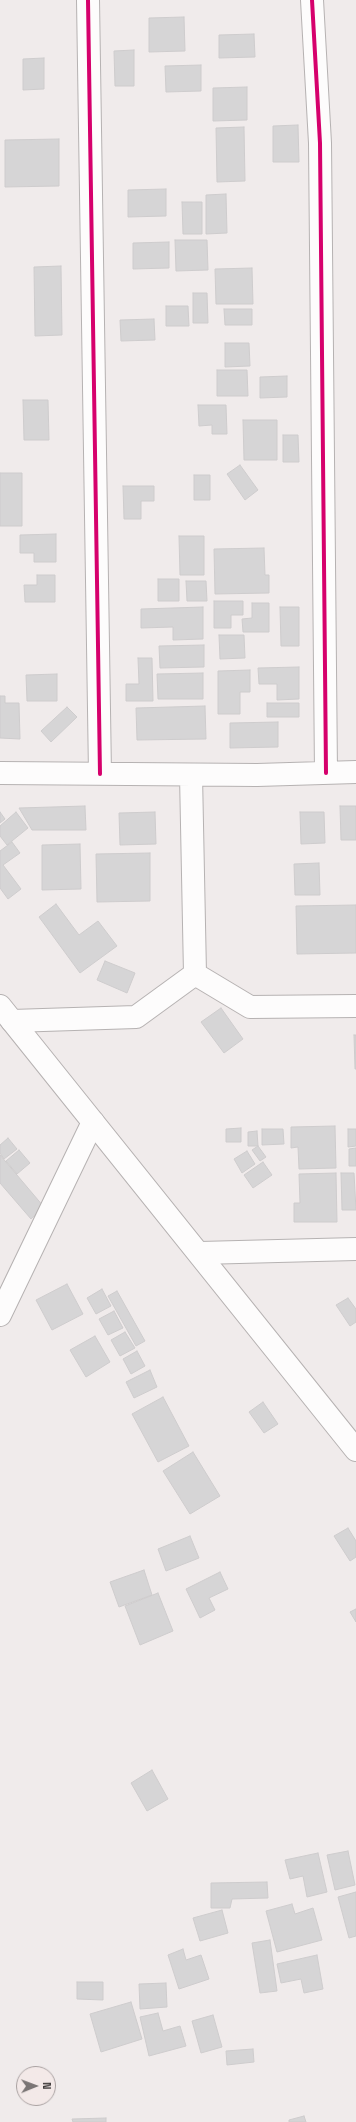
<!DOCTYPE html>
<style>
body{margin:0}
#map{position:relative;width:356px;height:2122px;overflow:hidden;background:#f0ebeb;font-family:"Space Grotesk",sans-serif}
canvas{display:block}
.north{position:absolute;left:16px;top:2066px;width:40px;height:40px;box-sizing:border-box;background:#f3e9e8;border:1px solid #a9a1a1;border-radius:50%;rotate:89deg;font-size:11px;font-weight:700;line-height:16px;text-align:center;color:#3a3636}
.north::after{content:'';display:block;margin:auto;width:14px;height:18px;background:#7a7575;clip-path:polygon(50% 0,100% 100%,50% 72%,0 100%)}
</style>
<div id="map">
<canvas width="356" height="2122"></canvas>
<div class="north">N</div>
</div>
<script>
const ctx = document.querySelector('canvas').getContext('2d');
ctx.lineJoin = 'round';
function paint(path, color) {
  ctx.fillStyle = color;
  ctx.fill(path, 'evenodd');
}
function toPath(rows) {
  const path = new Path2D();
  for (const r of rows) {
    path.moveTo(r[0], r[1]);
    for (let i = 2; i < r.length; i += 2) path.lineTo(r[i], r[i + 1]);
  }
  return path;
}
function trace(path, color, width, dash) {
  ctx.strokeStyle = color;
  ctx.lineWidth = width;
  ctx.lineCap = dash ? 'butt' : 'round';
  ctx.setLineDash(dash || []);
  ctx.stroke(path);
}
const building = toPath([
 [184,17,185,51,149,52,149,18,184,17],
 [254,34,255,57,219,58,219,35,254,34],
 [134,50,134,86,115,86,114,51,134,50],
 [44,58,44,89,23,90,23,59,44,58],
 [201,65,201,91,166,92,165,66,201,65],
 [247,87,247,120,213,121,213,88,247,87],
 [298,125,299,162,273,162,273,126,298,125],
 [244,127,245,181,217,182,216,128,244,127],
 [59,139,59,186,5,187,5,140,59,139],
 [166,189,166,216,128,217,128,190,166,189],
 [226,194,227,233,206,234,206,195,226,194],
 [182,202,202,202,202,234,183,234,182,202],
 [175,240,207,240,208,270,176,271,175,240],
 [169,242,169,268,133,269,133,243,169,242],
 [61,266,62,335,35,336,34,267,61,266],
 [252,268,253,304,216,304,215,269,252,268],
 [193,293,207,293,208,323,193,323,193,293],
 [166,306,188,306,189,326,166,326,166,306],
 [224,309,252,309,252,325,225,325,224,309],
 [154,319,155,340,121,341,120,320,154,319],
 [225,343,249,343,250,366,225,367,225,343],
 [217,370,247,370,248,396,217,396,217,370],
 [287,376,287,397,260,398,260,377,287,376],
 [23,400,48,400,49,440,24,440,23,400],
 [198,405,226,405,227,434,212,434,212,425,199,426,198,405],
 [243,420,277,420,277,460,244,460,243,420],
 [283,435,298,435,299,462,283,462,283,435],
 [240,465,258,490,245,500,227,474,240,465],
 [0,473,22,473,22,526,0,526,0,473],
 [194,475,210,475,210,500,194,500,194,475],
 [123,486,154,486,154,501,141,501,141,519,124,519,123,486],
 [56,534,56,562,34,562,34,553,20,553,20,535,56,534],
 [179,536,204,536,204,575,180,575,179,536],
 [264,548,265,575,269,575,269,593,215,594,214,549,264,548],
 [37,575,55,575,55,602,25,602,24,585,37,585,37,575],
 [158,579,179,579,179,601,158,601,158,579],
 [186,581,206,581,207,601,187,601,186,581],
 [214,601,243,601,243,615,231,615,231,628,214,628,214,601],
 [252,603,269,603,269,632,243,632,242,619,252,618,252,603],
 [203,607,203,639,173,640,173,627,141,628,141,609,203,607],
 [280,607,299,607,299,646,281,646,280,607],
 [219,635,244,635,245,658,220,659,219,635],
 [204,645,204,667,160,668,159,646,204,645],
 [138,658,152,658,153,701,126,701,126,684,139,684,138,658],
 [299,667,299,699,277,700,277,684,259,684,258,668,299,667],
 [250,670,250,692,240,692,240,714,218,714,218,671,250,670],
 [203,673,203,699,158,699,157,674,203,673],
 [57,674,57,701,27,701,26,675,57,674],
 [0,696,5,696,5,703,19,703,20,739,0,738,0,696],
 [267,703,299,703,299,717,267,717,267,703],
 [205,706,206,739,137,740,136,708,205,706],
 [67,707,77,717,51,742,41,731,67,707],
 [278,722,278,747,230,748,230,723,278,722],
 [85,806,86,830,32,830,19,808,85,806],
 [340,806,356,806,356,840,341,840,340,806],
 [0,812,5,819,0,823,0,812],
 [16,812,28,828,7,845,0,836,0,826,16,812],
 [155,812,156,844,120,845,119,813,155,812],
 [300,812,324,812,325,843,301,844,300,812],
 [12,842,20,853,3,865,21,889,8,899,0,888,0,851,12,842],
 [80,844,81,889,42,890,42,845,80,844],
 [150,853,150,901,97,902,96,854,150,853],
 [319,863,320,895,295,895,294,864,319,863],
 [56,904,79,935,98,921,117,946,80,973,39,917,56,904],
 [356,905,356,953,297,954,296,906,356,905],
 [105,961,135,973,127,993,97,980,105,961],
 [221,1008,243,1039,224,1053,201,1022,221,1008],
 [354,1035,356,1035,356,1069,355,1069,354,1035],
 [335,1126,336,1168,299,1169,298,1147,291,1148,291,1127,335,1126],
 [241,1128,241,1142,226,1142,226,1129,241,1128],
 [262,1129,283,1129,284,1144,262,1145,262,1129],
 [348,1129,356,1129,356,1146,348,1147,348,1129],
 [257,1131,258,1146,248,1146,248,1132,257,1131],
 [8,1138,17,1149,4,1159,0,1153,0,1145,8,1138],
 [258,1146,266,1157,260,1161,252,1150,258,1146],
 [356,1148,356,1166,349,1166,349,1149,356,1148],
 [19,1150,30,1163,17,1174,6,1161,19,1150],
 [247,1151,255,1164,242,1173,234,1159,247,1151],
 [0,1155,44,1207,31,1219,0,1183,0,1155],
 [263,1162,272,1175,253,1188,244,1175,263,1162],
 [336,1173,337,1222,294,1222,294,1203,300,1203,299,1174,336,1173],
 [341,1173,354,1173,356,1210,342,1210,341,1173],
 [67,1284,83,1314,52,1330,36,1300,67,1284],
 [102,1289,111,1306,96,1314,87,1298,102,1289],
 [117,1291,145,1341,136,1346,108,1296,117,1291],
 [348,1298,356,1309,356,1322,350,1326,336,1305,348,1298],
 [114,1311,123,1328,108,1335,99,1319,114,1311],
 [125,1332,135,1348,120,1356,111,1340,125,1332],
 [95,1336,110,1362,86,1377,70,1350,95,1336],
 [137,1351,145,1366,131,1374,123,1359,137,1351],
 [150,1370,157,1387,134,1398,126,1382,150,1370],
 [163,1397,189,1446,158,1462,132,1414,163,1397],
 [263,1402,278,1424,264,1433,249,1412,263,1402],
 [193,1452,220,1496,190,1514,163,1471,193,1452],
 [348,1528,356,1541,356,1557,350,1561,334,1536,348,1528],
 [190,1536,199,1558,166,1571,158,1549,190,1536],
 [144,1570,152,1595,119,1607,110,1582,144,1570],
 [220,1572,228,1589,209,1598,215,1610,200,1618,186,1589,220,1572],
 [158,1593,173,1631,140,1645,125,1606,158,1593],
 [356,1609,356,1622,350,1612,356,1609],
 [152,1770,168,1799,147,1811,131,1783,152,1770],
 [348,1851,355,1885,335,1890,327,1855,348,1851],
 [318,1853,327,1892,307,1897,303,1876,290,1879,285,1860,318,1853],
 [267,1882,268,1898,232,1899,230,1908,211,1908,211,1883,267,1882],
 [356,1892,356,1936,349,1938,338,1897,356,1892],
 [292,1904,295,1914,313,1908,322,1940,277,1952,266,1911,292,1904],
 [222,1910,228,1933,200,1941,193,1918,222,1910],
 [270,1940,277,1991,260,1993,252,1943,270,1940],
 [183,1949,186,1960,201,1955,209,1979,179,1989,168,1955,183,1949],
 [317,1955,323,1989,304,1993,301,1979,281,1983,277,1964,317,1955],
 [77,1982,103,1982,103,2000,77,1999,77,1982],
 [166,1983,167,2007,140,2009,139,1984,166,1983],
 [131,2002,142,2039,101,2052,90,2014,131,2002],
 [158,2013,163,2031,180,2026,186,2046,149,2056,140,2017,158,2013],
 [213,2015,222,2047,201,2053,192,2021,213,2015],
 [253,2049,254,2062,227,2065,226,2051,253,2049],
 [304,2116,306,2122,289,2122,289,2120,304,2116],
 [106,2118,106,2122,73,2122,72,2119,106,2118]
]);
paint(building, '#d6d5d6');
trace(building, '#cecccd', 1);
const minor = toPath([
 [88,0,100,774],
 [312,0,320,143,326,773],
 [0,773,257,775,356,772],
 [195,974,250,1007,356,1006],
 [12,1021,136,1017,195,974,191,775],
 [200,1253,356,1249],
 [0,1315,93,1122]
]);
const major = toPath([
 [0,1006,356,1450]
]);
trace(minor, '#b6b2b2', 24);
trace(major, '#b6b2b2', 24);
trace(minor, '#fdfcfc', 22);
trace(major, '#fdfcfc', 22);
trace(toPath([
 [88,0,100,774],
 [312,0,320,143,326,773]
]), '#d6006c', 4);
</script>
